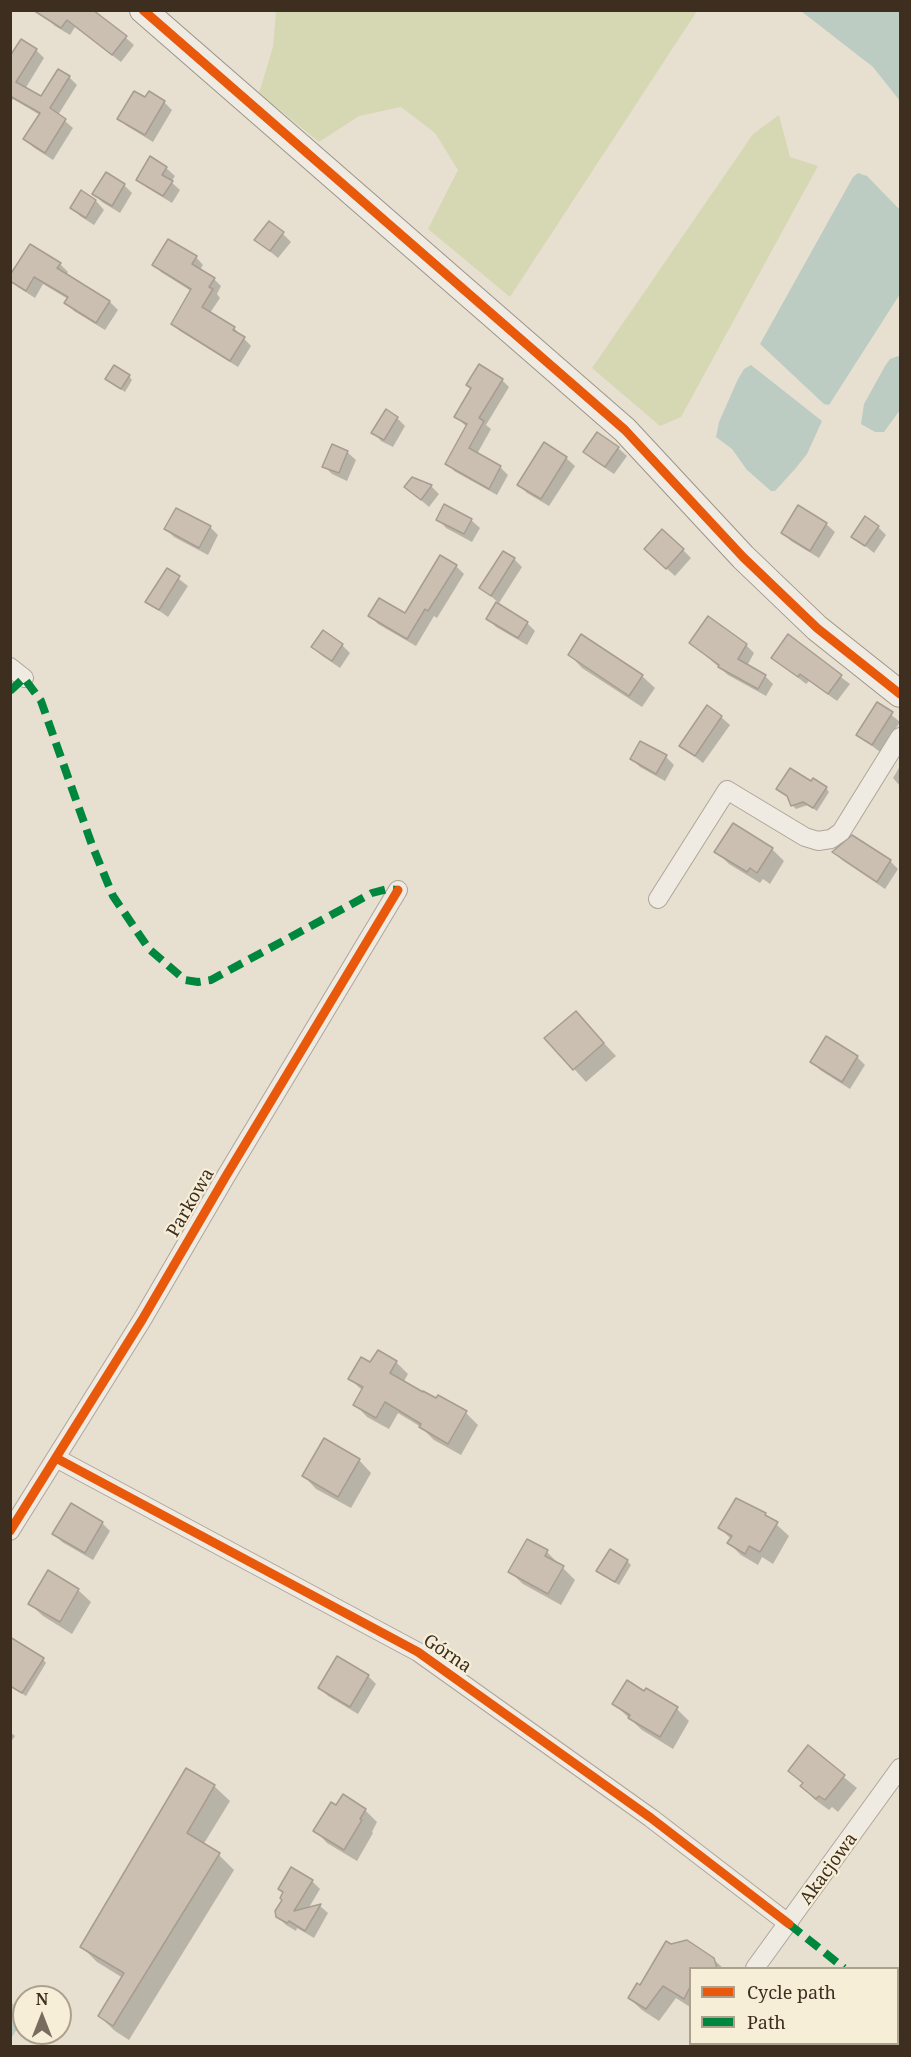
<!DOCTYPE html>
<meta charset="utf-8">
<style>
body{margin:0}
#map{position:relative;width:911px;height:2057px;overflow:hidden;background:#e7e0d1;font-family:"Noto Serif",serif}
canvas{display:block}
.frame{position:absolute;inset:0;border:12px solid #3d2e20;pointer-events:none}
.legend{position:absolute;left:689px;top:1967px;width:210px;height:78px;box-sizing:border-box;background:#f7eed8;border:2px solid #ada18e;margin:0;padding:8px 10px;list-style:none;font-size:18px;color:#3d2e20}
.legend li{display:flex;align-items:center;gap:12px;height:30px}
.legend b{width:30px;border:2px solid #ada18e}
.north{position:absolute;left:12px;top:1985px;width:60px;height:60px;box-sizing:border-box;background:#f7eed8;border:2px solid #ada18e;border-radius:50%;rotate:0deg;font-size:16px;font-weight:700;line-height:24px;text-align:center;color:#3d2e20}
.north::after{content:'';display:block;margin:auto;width:21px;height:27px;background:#786c5e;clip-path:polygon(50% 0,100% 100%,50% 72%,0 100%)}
</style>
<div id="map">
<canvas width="911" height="2057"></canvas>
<div class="frame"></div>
<ul class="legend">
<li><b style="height:8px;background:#e8590c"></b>Cycle path</li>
<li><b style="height:8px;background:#00873e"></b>Path</li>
</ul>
<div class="north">N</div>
</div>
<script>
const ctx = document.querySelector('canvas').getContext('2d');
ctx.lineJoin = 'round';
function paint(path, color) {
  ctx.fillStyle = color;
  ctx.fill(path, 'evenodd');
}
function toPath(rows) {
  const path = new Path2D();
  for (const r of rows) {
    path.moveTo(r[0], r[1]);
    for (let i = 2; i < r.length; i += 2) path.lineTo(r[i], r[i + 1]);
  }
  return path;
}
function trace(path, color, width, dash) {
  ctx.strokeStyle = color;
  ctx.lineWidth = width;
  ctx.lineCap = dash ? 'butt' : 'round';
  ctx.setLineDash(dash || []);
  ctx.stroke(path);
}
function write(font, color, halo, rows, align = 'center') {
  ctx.font = font + ' "Noto Serif",serif';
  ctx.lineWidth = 4.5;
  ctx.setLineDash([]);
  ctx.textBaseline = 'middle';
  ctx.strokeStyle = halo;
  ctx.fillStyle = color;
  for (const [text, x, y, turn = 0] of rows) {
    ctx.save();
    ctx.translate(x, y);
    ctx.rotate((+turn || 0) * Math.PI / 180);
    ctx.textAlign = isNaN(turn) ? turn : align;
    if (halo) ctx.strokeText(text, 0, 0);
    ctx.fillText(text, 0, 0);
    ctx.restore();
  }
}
paint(toPath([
 [276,11,276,10,697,11,510,297,428,229,458,170,435,133,401,107,359,116,319,142,259,93,273,47],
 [779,115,790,157,818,166,681,417,660,426,592,368,753,134]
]), '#d6d7b3');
paint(toPath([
 [801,11,900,11,900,101,873,67],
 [858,173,867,176,900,210,900,294,829,405,824,404,760,344,853,177],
 [898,356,900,357,900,410,884,432,875,432,861,424,864,404,885,366,890,359],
 [751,365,822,421,807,454,795,469,775,491,771,491,747,470,732,449,716,437,719,422,738,379,744,369],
 [11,2003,24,2009,24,2017,11,2039]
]), '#bcccc2');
paint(toPath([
 [46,10,94,10,134,45,121,62,75,27,70,35,55,26,47,18],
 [36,50,44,58,25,89,42,98,69,77,77,85,58,115,73,128,53,160,33,147,25,139,40,115,13,99,10,103,10,59],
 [164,102,172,110,153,142,127,126,119,118],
 [151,158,166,168,175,176,171,182,180,190,172,203,146,187,138,179],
 [124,185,132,193,120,213,102,202,94,194],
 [81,193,96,201,104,210,94,225,80,216,72,208],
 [283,234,291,242,278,258,256,240],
 [196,257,203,265,200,270,214,279,221,286,217,294,220,298,210,313,234,328,251,346,238,367,180,331,172,323,191,291,161,272,154,264],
 [60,264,68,272,66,275,110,302,118,310,105,330,74,311,66,303,68,299,43,284,35,298,18,287,10,280],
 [129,376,132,380,125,392,107,379],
 [502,380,509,387,486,425,491,429,477,454,501,468,508,475,497,495,454,471,447,463,467,427,456,417,472,388],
 [397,418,405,426,393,447,381,441,373,432],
 [597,434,618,448,627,456,614,474,593,460,585,452],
 [347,452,356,460,347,481,332,474,324,466],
 [566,458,575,466,549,506,527,493,519,485],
 [412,478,431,486,439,494,429,507,406,487],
 [438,519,471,520,480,528,472,542,446,528],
 [826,524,835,532,819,558,791,541,783,533],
 [210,527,218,535,208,555,174,537,166,529],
 [878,527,886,535,874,553,853,536],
 [683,550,691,558,675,576,654,557],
 [514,559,522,567,499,603,481,588],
 [456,566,464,574,437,618,434,616,416,646,378,624,370,616,405,615],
 [167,570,188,586,168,617,147,602],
 [488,619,527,623,535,631,527,645,496,627],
 [788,637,850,684,837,701,809,681,806,684,773,658],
 [691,643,746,645,754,653,747,666,765,676,773,684,766,696,728,675],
 [342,645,350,653,340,668,321,655,313,647],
 [570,655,642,676,655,688,642,707,582,668],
 [878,704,900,722,880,752,858,735],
 [721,717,730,725,703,763,681,746],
 [666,757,674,765,665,781,640,767,632,759],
 [900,766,900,786,893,778],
 [811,783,826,788,829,792,817,811,808,805,796,809,792,805],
 [772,849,784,861,770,884,763,879,760,883,729,864,716,851],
 [835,853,890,861,898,869,885,889,842,860],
 [576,1013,616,1056,586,1082,546,1038],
 [857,1057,865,1065,850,1089,820,1070,812,1062],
 [396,1362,408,1374,403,1383,466,1413,478,1425,461,1455,434,1440,421,1427,398,1413,389,1429,367,1417,355,1404,363,1391,350,1379,371,1364],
 [359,1460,371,1473,351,1508,316,1489,304,1476],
 [765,1514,789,1536,773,1564,762,1557,758,1565,741,1555,729,1543,731,1539,720,1528],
 [102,1523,110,1531,93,1560,62,1542,54,1534],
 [547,1552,575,1580,561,1605,523,1584,510,1572],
 [627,1561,631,1565,619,1585,598,1571],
 [78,1590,91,1602,72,1634,43,1616,30,1604],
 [43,1659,46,1663,26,1696,10,1686],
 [368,1676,376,1684,358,1714,328,1696,320,1688],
 [645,1693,677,1709,689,1721,673,1749,642,1730,614,1704],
 [10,1732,15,1736,10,1743],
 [809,1748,857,1788,838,1812,832,1807,829,1810,814,1799,802,1786,804,1784,790,1771],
 [214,1786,230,1801,203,1845,219,1855,234,1870,129,2040,115,2031,99,2016,123,1978,97,1962,82,1947],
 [337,1807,365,1810,377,1822,372,1832,373,1833,357,1861,327,1843,315,1830],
 [312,1881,320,1889,308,1909,320,1906,328,1913,314,1938,297,1928,296,1931,286,1925,278,1917],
 [713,1959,723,1968,690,1968,690,2007,676,1998,659,2021,642,2010,629,1998,640,1987],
 [749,2044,824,2044,826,2045,747,2046]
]), '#0003');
const building = toPath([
 [33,10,93,10,127,36,112,55,67,20,61,28,33,10],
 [21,39,37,49,16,82,41,96,58,69,70,76,50,108,66,119,45,153,23,139,40,113,10,96,10,56,21,39],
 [134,91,145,97,149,91,165,101,145,135,117,119,134,91],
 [150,156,167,167,162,175,173,181,163,196,136,180,150,156],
 [106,172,125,184,112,206,92,194,106,172],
 [81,190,96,200,86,218,70,208,81,190],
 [269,221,284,232,270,251,254,240,269,221],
 [168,239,197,256,192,264,215,278,209,287,213,289,202,307,235,327,233,330,245,337,230,361,171,324,191,289,152,265,168,239],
 [30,244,61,263,57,268,110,301,96,323,64,303,68,297,34,277,26,291,10,281,10,275,30,244],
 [479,364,503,379,479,418,484,421,469,448,501,466,489,489,445,464,467,424,454,417,471,388,466,385,479,364],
 [114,365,130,375,121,389,105,379,114,365],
 [386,409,398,417,384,440,371,433,386,409],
 [597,432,619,447,605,467,583,452,597,432],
 [544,442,567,457,541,499,517,485,544,442],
 [332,444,348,451,339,473,322,467,332,444],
 [412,477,432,485,421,500,404,487,412,477],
 [444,504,472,519,464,534,436,520,444,504],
 [798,505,827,523,810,551,781,533,798,505],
 [176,508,211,526,199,548,164,529,176,508],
 [865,516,879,526,865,546,851,537,865,516],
 [662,529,684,549,666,569,644,549,662,529],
 [503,551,515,558,491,596,479,588,503,551],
 [440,555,457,565,428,611,425,609,407,639,368,616,379,598,405,613,440,555],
 [167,568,180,576,159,610,145,602,167,568],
 [496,602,528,622,518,638,486,619,496,602],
 [708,616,747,644,738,659,766,675,758,689,718,667,719,665,689,643,708,616],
 [323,630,343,644,332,661,311,647,323,630],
 [581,634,643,675,629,696,568,655,581,634],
 [788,634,842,675,828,694,800,674,798,677,771,658,788,634],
 [877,702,893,712,872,745,856,735,877,702],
 [707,705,722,716,695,756,679,746,707,705],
 [640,741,667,755,656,774,630,759,640,741],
 [790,768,811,781,813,778,827,787,813,808,803,802,791,806,787,796,776,789,790,768],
 [733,823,773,848,757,873,750,868,747,872,714,852,733,823],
 [852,835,891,860,877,882,832,852,852,835],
 [576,1011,604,1043,573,1070,544,1038,576,1011],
 [826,1036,858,1056,842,1082,810,1062,826,1036],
 [378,1350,397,1361,390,1373,423,1392,423,1391,436,1398,438,1395,467,1411,448,1444,419,1427,421,1424,385,1402,376,1418,353,1405,363,1387,348,1379,361,1357,370,1362,378,1350],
 [324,1438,360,1459,338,1497,302,1476,324,1438],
 [736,1498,766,1513,765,1515,778,1522,760,1552,749,1546,745,1554,727,1543,732,1536,718,1528,736,1498],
 [71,1503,103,1522,85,1553,52,1534,71,1503],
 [527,1539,548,1550,545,1556,564,1566,548,1594,508,1572,527,1539],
 [610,1549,628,1560,615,1582,596,1571,610,1549],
 [48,1570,79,1589,60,1622,28,1604,48,1570],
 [10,1637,44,1658,22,1693,10,1686,10,1637],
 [337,1656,369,1675,350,1707,318,1688,337,1656],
 [627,1680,644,1691,646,1688,678,1707,660,1737,628,1718,630,1715,612,1704,627,1680],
 [808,1745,845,1775,825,1800,819,1796,816,1799,800,1786,803,1783,788,1771,808,1745],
 [186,1768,215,1785,187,1833,220,1853,113,2026,98,2016,124,1973,80,1947,186,1768],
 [343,1794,366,1809,360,1819,362,1820,344,1850,313,1831,331,1802,336,1805,343,1794],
 [291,1867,313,1880,294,1911,321,1904,305,1931,289,1921,287,1923,276,1917,275,1911,282,1900,280,1898,283,1892,278,1889,291,1867],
 [687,1940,714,1958,717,1968,690,1968,690,1987,684,1999,663,1986,646,2009,628,1998,637,1983,640,1985,666,1941,671,1944,687,1940]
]);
paint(building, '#cbbfb2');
trace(building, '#a89c90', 1.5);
const street = toPath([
 [10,667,24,678],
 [658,899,727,790,805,837,818,841,831,839,841,832,900,737],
 [56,1458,418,1652,651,1818,789,1924],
 [10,1531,142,1320,226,1176,398,890],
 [755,1968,900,1768],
 [703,2046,705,2044]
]);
const secondary = toPath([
 [143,10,625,430,743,557,817,628,900,694]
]);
trace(street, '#ada599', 20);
trace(secondary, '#9c958a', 28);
trace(street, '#efebe3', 18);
trace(secondary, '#efebe3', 26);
trace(toPath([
 [10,691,24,678,41,701,92,845,113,896,149,949,185,980,198,982,211,980,372,893,387,889,398,890],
 [789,1924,844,1968],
 [898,2011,900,2014]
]), '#00873e', 8, [15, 8]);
trace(toPath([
 [143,10,625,430,743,557,817,628,900,694],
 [56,1458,418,1652,651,1818,789,1924],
 [10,1531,142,1320,226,1176,398,890]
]), '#e8590c', 9);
write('18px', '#3d2e20', '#f7eed8', [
 ["Parkowa",191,1203,-60],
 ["Górna",447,1654,34],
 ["Akacjowa",829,1869,-54]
]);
</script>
